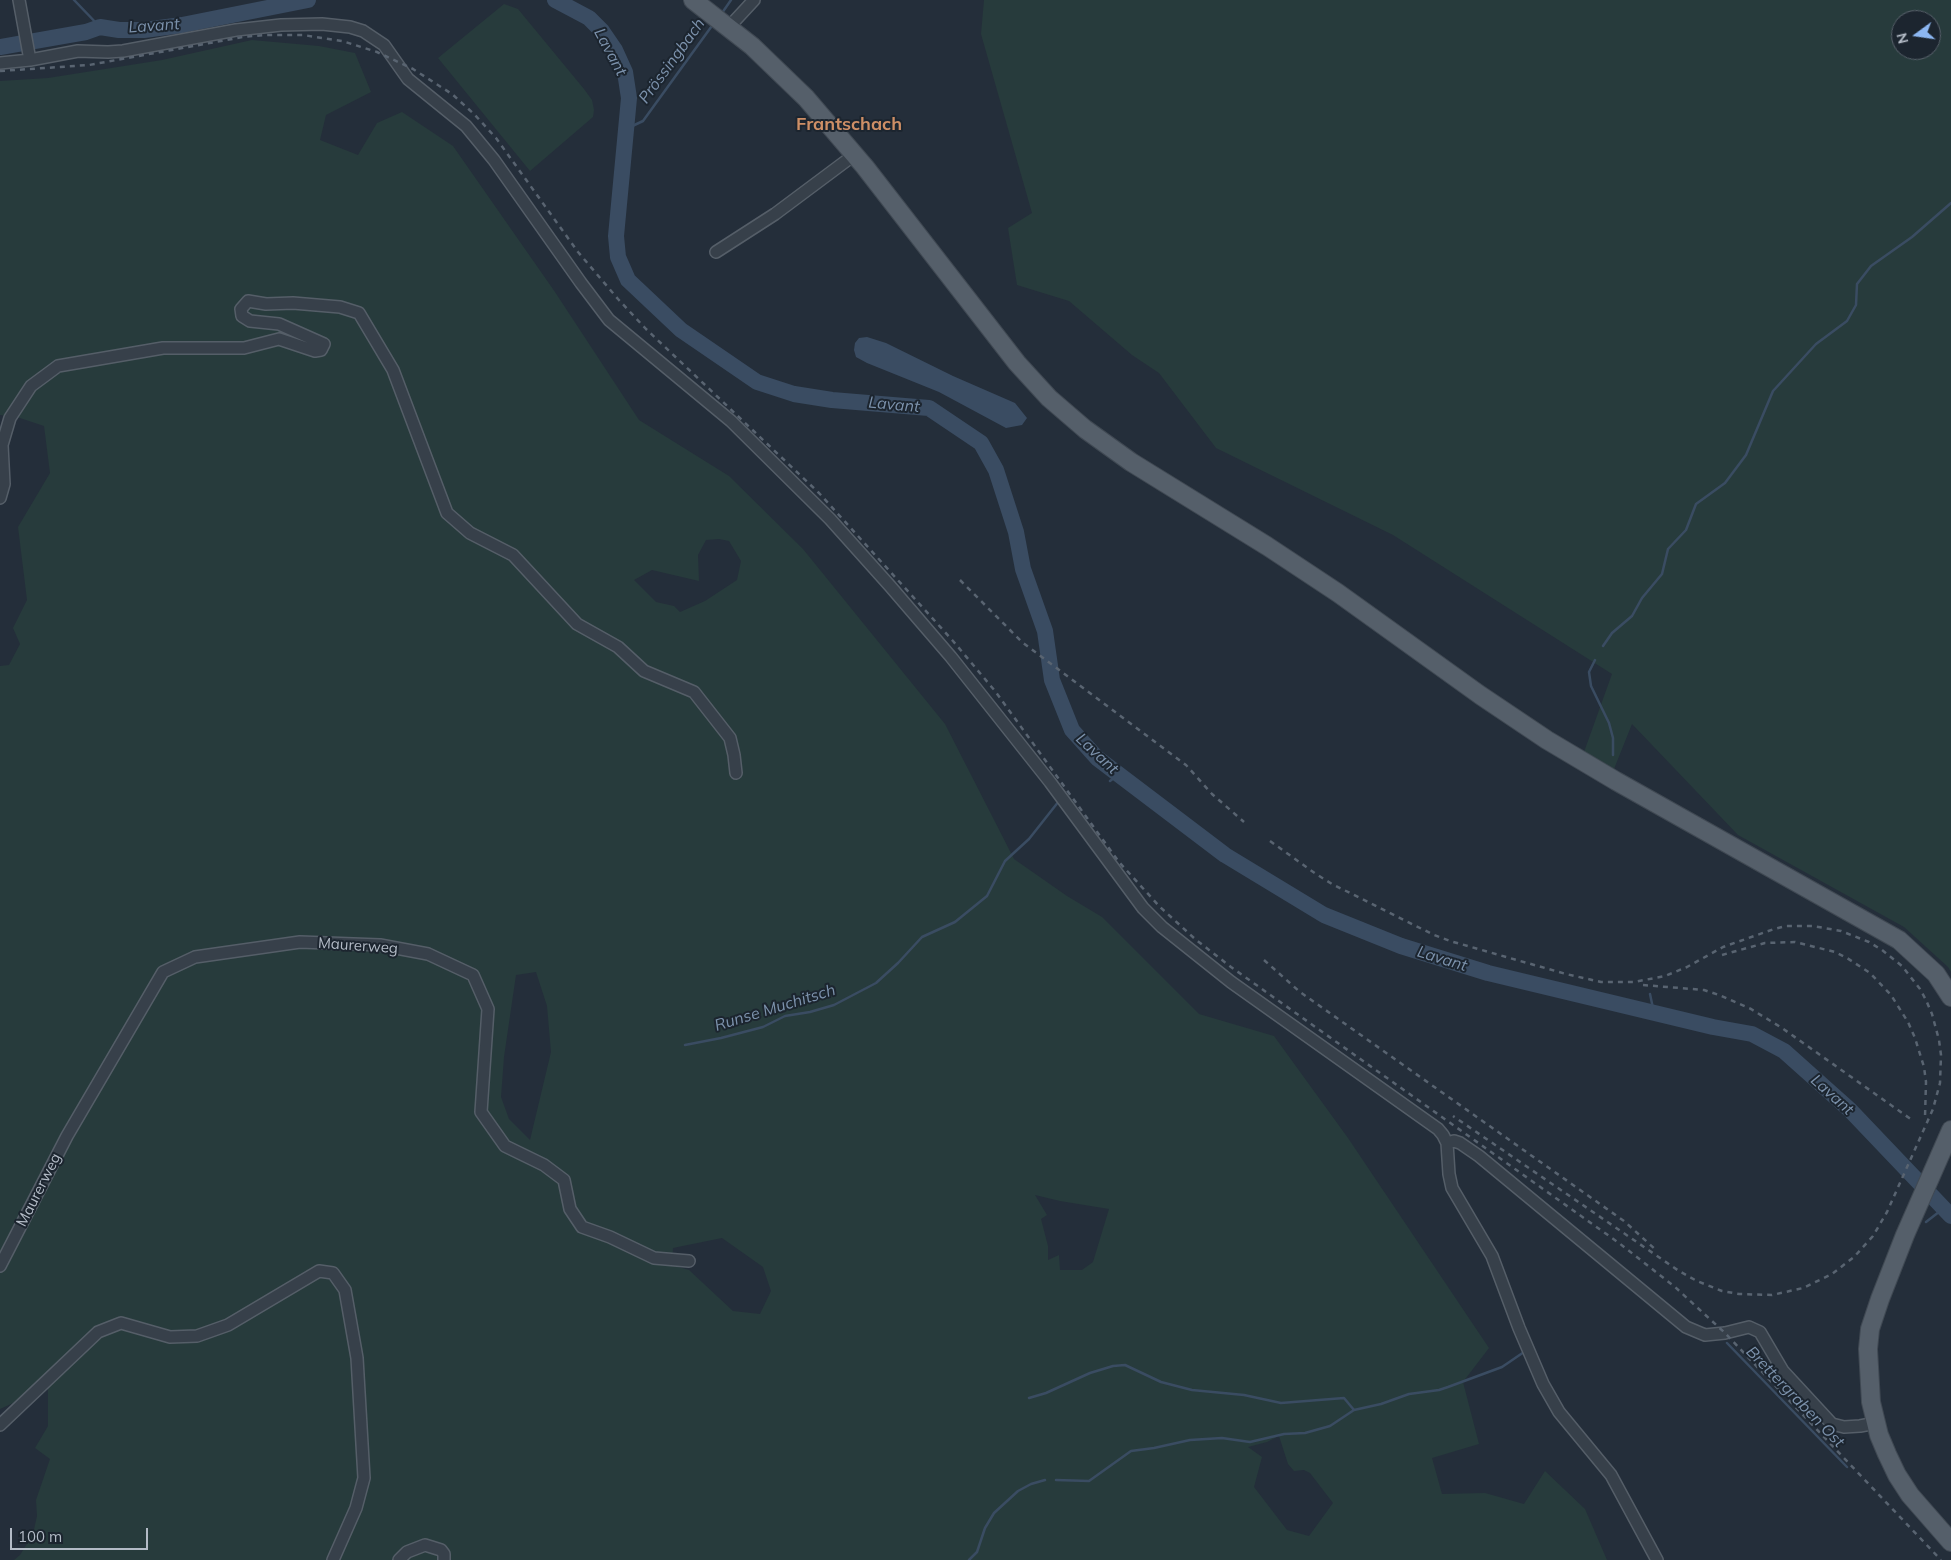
<!DOCTYPE html>
<meta charset="utf-8">
<style>
body{margin:0}
#map{position:relative;width:1951px;height:1560px;overflow:hidden;background:#242e3a;font-family:Mulish,sans-serif}
canvas{display:block}
.north{position:absolute;left:1891px;top:10px;width:50px;height:50px;box-sizing:border-box;background:#1c252f;border:1px solid #58616b;border-radius:50%;rotate:256deg;font-size:14px;font-weight:700;line-height:20px;text-align:center;color:#b3bbc6}
.north::after{content:'';display:block;margin:auto;width:18px;height:22px;background:#8cb7f2;clip-path:polygon(50% 0,100% 100%,50% 72%,0 100%)}
.scale{position:absolute;left:10px;top:1528px;width:138px;height:22px;box-sizing:border-box;border:2px solid #b3bbc6;border-top:0;padding-left:6px;font-size:15px;line-height:18px;white-space:nowrap;color:#b3bbc6;-webkit-text-stroke:4px #1c252f;paint-order:stroke}
</style>
<div id="map">
<canvas width="1951" height="1560"></canvas>
<div class="north">N</div>
<div class="scale">100 m</div>
</div>
<script>
const ctx = document.querySelector('canvas').getContext('2d');
ctx.lineJoin = 'round';
function paint(path, color) {
  ctx.fillStyle = color;
  ctx.fill(path, 'evenodd');
}
function toPath(rows) {
  const path = new Path2D();
  for (const r of rows) {
    path.moveTo(r[0], r[1]);
    for (let i = 2; i < r.length; i += 2) path.lineTo(r[i], r[i + 1]);
  }
  return path;
}
function trace(path, color, width, dash) {
  ctx.strokeStyle = color;
  ctx.lineWidth = width;
  ctx.lineCap = dash ? 'butt' : 'round';
  ctx.setLineDash(dash || []);
  ctx.stroke(path);
}
function write(font, color, halo, rows, align = 'center') {
  ctx.font = font + ' Mulish,sans-serif';
  ctx.lineWidth = 4;
  ctx.setLineDash([]);
  ctx.textBaseline = 'middle';
  ctx.strokeStyle = halo;
  ctx.fillStyle = color;
  for (const [text, x, y, turn = 0] of rows) {
    ctx.save();
    ctx.translate(x, y);
    ctx.rotate((+turn || 0) * Math.PI / 180);
    ctx.textAlign = isNaN(turn) ? turn : align;
    if (halo) ctx.strokeText(text, 0, 0);
    ctx.fillText(text, 0, 0);
    ctx.restore();
  }
}
paint(toPath([
 [984,0,1951,0,1951,972,1948,967,1904,927,1738,835,1632,724,1614,769,1584,752,1612,674,1393,535,1216,448,1159,373,1132,355,1069,301,1017,285,1008,228,1032,213,981,34],
 [1901,20,1931,20,1931,50,1901,50],
 [504,4,518,9,584,89,592,100,594,110,593,117,530,171,438,58],
 [252,40,319,46,355,53,371,92,326,115,320,140,358,155,377,123,402,112,453,146,555,292,639,420,729,476,803,549,945,724,1014,859,1067,896,1102,917,1199,1014,1274,1036,1348,1138,1489,1348,1463,1382,1479,1444,1432,1458,1442,1494,1485,1493,1524,1504,1545,1471,1585,1509,1607,1560,14,1560,20,1555,33,1534,37,1516,36,1500,50,1459,35,1448,48,1426,48,1387,0,1409,0,666,9,665,20,644,13,628,27,600,18,527,50,473,44,426,17,417,0,415,0,81,48,78,162,60],
 [719,539,729,541,741,561,737,580,705,601,680,612,674,606,656,602,634,580,652,570,699,581,698,555,706,540],
 [536,972,547,1006,551,1052,530,1140,509,1119,501,1097,504,1057,516,975],
 [1035,1195,1060,1201,1109,1209,1093,1262,1082,1270,1060,1270,1059,1255,1048,1260,1048,1246,1041,1219,1047,1215],
 [722,1238,763,1267,771,1291,760,1314,733,1311,689,1270,672,1265,673,1248],
 [1279,1436,1288,1464,1294,1471,1304,1470,1310,1473,1333,1503,1309,1536,1287,1530,1254,1487,1262,1457,1248,1447,1267,1442]
]), '#273b3c');
paint(toPath([
 [867,337,886,343,953,376,1015,403,1027,418,1022,425,1006,428,939,392,867,363,856,357,854,350,855,343,859,338]
]), '#3a4c62');
trace(toPath([
 [74,0,100,27],
 [722,13,731,0],
 [626,129,643,121,714,23],
 [1603,646,1612,633,1632,616,1642,598,1662,574,1668,549,1686,530,1696,504,1725,483,1746,455,1773,391,1816,344,1847,321,1856,305,1857,284,1871,266,1912,237,1951,203],
 [1595,660,1589,672,1591,686,1609,723,1613,738,1613,755],
 [1110,781,1119,774],
 [1650,994,1654,1013],
 [685,1045,721,1038,763,1027,785,1016,810,1012,834,1005,876,983,898,963,922,937,955,922,987,896,1005,861,1029,839,1059,801],
 [1926,1222,1944,1208],
 [1727,1343,1847,1467],
 [1029,1398,1046,1393,1090,1373,1113,1366,1125,1365,1161,1382,1192,1390,1244,1395,1281,1403,1344,1398,1354,1410],
 [1056,1480,1089,1481,1131,1451,1154,1448,1190,1440,1222,1438,1250,1442,1284,1434,1305,1433,1330,1426,1354,1410,1381,1404,1409,1394,1439,1390,1448,1387,1502,1367,1524,1352],
 [969,1560,977,1552,985,1528,994,1513,1018,1491,1031,1484,1045,1480]
]), '#3a4c62', 2.5);
trace(toPath([
 [555,0,589,18,602,31,615,50,625,72,629,98,616,236,618,257,628,280,681,330,757,382,794,394,832,400,929,408,981,443,996,470,1016,532,1023,569,1045,631,1052,680,1072,730,1097,758,1225,855,1324,915,1401,946,1488,973,1713,1027,1752,1034,1784,1051,1850,1110,1951,1216],
 [0,47,86,32,100,27,119,30,144,30,182,25,308,0]
]), '#3a4c62', 16);
const street = toPath([
 [19,0,30,60],
 [729,27,754,0],
 [0,63,30,60,78,51,108,52,123,51,236,30,281,25,322,24,350,27,363,31,384,45,408,79,466,126,494,160,581,283,609,320,731,421,830,519,890,586,951,657,1050,782,1143,908,1162,927,1231,982,1438,1129,1443,1135,1447,1143,1449,1174,1452,1188,1492,1256,1519,1328,1543,1384,1559,1412,1611,1475,1657,1560],
 [716,252,775,214,854,155],
 [0,498,4,484,2,445,10,418,31,386,58,366,163,348,244,348,279,339,315,351,321,350,324,344,279,324,250,321,242,316,241,309,248,301,266,304,293,303,340,307,359,313,393,370,447,513,470,533,513,555,577,624,618,647,644,671,694,692,730,738,734,755,736,773],
 [1447,1143,1454,1141,1460,1143,1479,1156,1686,1327,1705,1335,1725,1333,1749,1327,1760,1332,1783,1371,1832,1424,1844,1427,1860,1426,1876,1423],
 [0,1266,67,1136,163,972,195,957,300,942,380,945,428,954,473,975,488,1009,481,1112,505,1146,544,1165,564,1180,570,1209,582,1227,610,1237,654,1258,689,1261],
 [0,1425,98,1332,121,1323,170,1337,197,1336,228,1325,319,1271,333,1273,345,1290,357,1358,364,1478,356,1508,333,1560],
 [399,1560,407,1552,425,1545,441,1550,444,1554,444,1560]
]);
const primary = toPath([
 [693,0,752,46,806,98,865,167,1017,363,1049,398,1085,429,1131,462,1267,546,1338,593,1480,695,1547,740,1616,781,1899,940,1936,974,1951,997],
 [1951,1130,1905,1235,1880,1299,1870,1329,1868,1349,1871,1402,1879,1435,1887,1454,1897,1475,1910,1495,1951,1542]
]);
trace(street, '#555e68', 14);
trace(primary, '#404953', 20);
trace(street, '#37404a', 11);
trace(primary, '#555f6a', 18);
trace(toPath([
 [0,71,89,65,243,37,264,35,303,35,342,41,377,52,413,69,452,94,474,114,496,138,578,252,618,299,646,329,819,493,953,641,995,691,1119,862,1160,907,1195,939,1231,967,1619,1243,1675,1287,1725,1333,1941,1560],
 [960,580,1022,642,1186,765,1212,794,1244,822],
 [1270,841,1316,874,1332,884,1434,935,1450,941,1566,974,1601,982,1634,982,1665,976,1687,967,1723,947,1774,929,1786,926,1813,926,1841,931,1869,942,1882,950,1902,966,1920,989,1926,1000,1932,1014,1939,1040,1941,1055,1940,1083,1933,1109,1887,1212,1873,1236,1854,1257,1832,1274,1803,1288,1772,1295,1739,1294,1722,1291,1697,1281,1679,1271,1453,1116],
 [1722,955,1765,943,1795,942,1835,952,1847,958,1870,973,1891,995,1908,1022,1915,1038,1924,1067,1926,1082,1925,1117],
 [1264,960,1300,992,1624,1221,1656,1250],
 [1643,985,1704,990,1719,995,1751,1009,1782,1028,1912,1120]
]), '#596471', 2.5, [5, 5]);
write('15px', '#b3bbc6', '#1c252f', [
 ["Maurerweg",358,946,4],
 ["Maurerweg",39,1190,-63]
]);
write('italic 16px', '#7c92ac', '#1c252f', [
 ["Lavant",154,26,-4],
 ["Lavant",610,52,62],
 ["Prössingbach",672,61,-54],
 ["Lavant",894,405,5],
 ["Lavant",1097,754,43],
 ["Lavant",1442,959,17],
 ["Runse Muchitsch",775,1008,-17],
 ["Lavant",1832,1095,42],
 ["Brettergraben Ost",1795,1397,46]
]);
write('bold 18px', '#ce8f66', '#1c252f', [
 ["Frantschach",849,125]
]);
</script>
